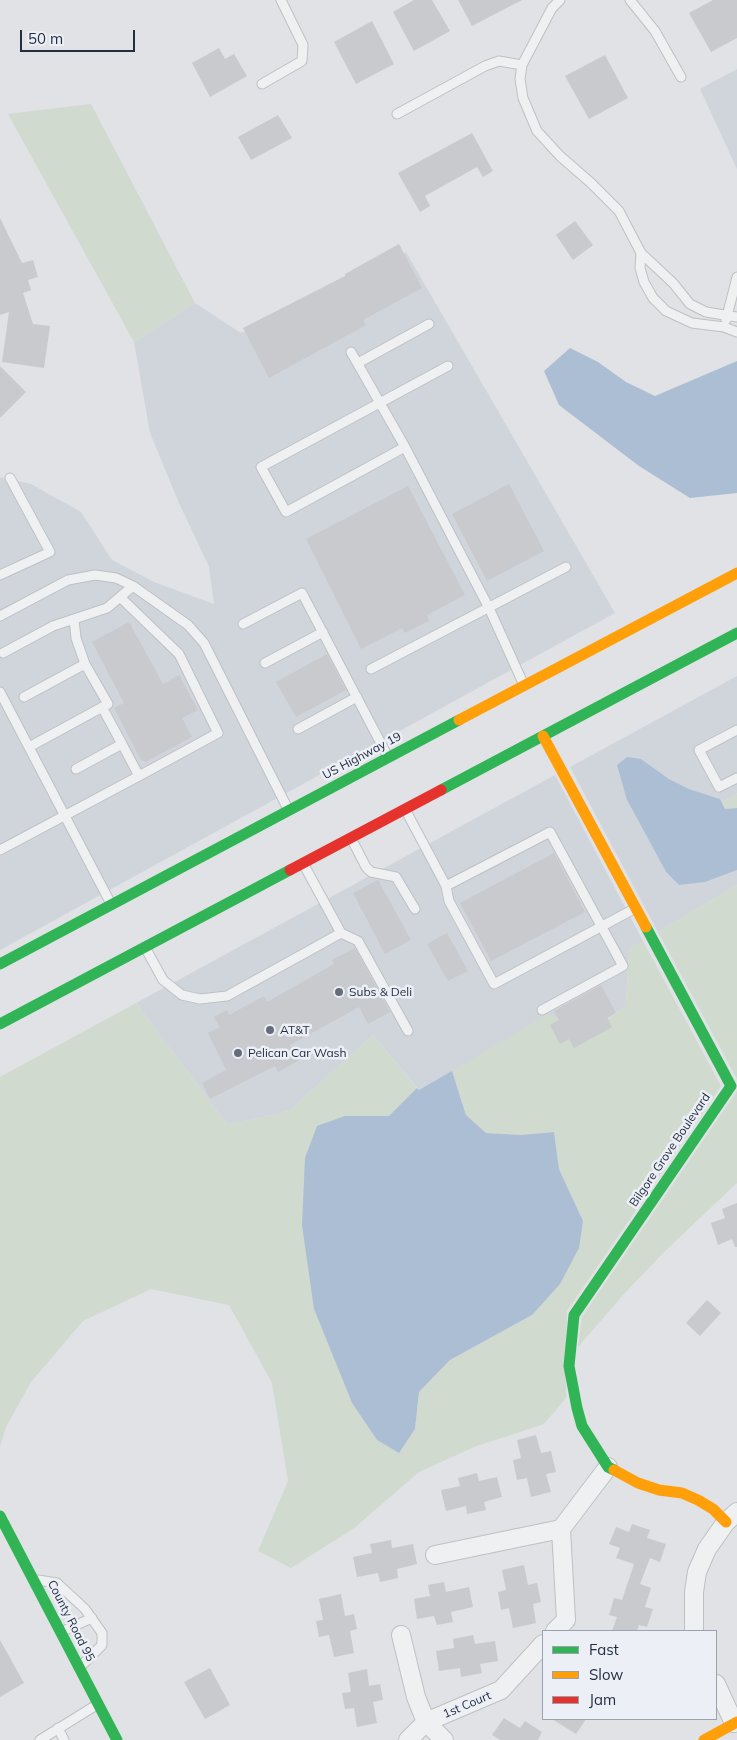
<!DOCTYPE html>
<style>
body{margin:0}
#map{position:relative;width:737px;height:1740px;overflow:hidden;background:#e0e2e5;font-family:Mulish,sans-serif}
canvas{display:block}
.legend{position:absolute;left:542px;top:1630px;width:175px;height:90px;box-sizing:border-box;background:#ecf0f6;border:1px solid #9ca2ad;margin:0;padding:6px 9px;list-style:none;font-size:15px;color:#252e40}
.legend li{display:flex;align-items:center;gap:10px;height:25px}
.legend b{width:25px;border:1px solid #9ca2ad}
.scale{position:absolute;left:20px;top:30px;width:115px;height:22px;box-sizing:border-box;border:2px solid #252e40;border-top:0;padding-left:6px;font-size:15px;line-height:18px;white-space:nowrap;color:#252e40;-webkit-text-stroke:4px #ecf0f6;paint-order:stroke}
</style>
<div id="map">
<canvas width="737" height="1740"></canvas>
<ul class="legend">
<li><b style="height:6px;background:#30b455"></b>Fast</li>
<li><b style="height:6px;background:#ff9f0a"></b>Slow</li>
<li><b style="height:6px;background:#e5322d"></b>Jam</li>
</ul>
<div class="scale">50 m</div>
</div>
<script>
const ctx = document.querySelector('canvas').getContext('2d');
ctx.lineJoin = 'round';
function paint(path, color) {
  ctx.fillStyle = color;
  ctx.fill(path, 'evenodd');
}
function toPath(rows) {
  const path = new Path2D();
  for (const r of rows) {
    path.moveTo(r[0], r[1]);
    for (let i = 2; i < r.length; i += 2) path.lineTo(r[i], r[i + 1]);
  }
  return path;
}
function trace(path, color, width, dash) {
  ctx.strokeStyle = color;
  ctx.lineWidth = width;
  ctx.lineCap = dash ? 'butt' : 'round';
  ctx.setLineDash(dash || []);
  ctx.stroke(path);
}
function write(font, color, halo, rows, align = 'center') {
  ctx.font = font + ' Mulish,sans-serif';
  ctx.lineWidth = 5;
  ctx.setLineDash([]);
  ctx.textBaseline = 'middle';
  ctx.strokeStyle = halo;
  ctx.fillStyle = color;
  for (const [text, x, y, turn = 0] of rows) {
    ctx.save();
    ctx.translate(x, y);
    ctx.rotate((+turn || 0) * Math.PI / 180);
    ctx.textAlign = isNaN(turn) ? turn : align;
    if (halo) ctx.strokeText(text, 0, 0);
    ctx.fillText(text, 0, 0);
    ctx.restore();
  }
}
paint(toPath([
 [737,69,737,169,700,89],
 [406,252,615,613,0,950,0,477,31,484,81,512,112,560,154,582,214,604,209,567,179,503,150,433,134,342,195,303,241,333],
 [737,676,737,793,725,801,689,789,669,779,641,759,627,800,666,872,679,885,737,870,737,885,658,932,570,767],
 [555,775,643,941,629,949,626,1006,594,1029,419,1090,373,1035,289,1111,228,1125,136,1003]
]), '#d0d5dc');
paint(toPath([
 [91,104,195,303,134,342,8,114],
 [737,793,737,808,725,809,720,799,725,801],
 [737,885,737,1079,658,932],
 [643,941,721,1086,567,1311,566,1398,544,1424,474,1447,419,1472,353,1529,291,1568,258,1551,288,1481,272,1383,229,1305,151,1289,83,1321,31,1382,6,1427,0,1447,0,1077,136,1003,228,1125,289,1111,373,1035,417,1088,389,1116,345,1116,314,1309,352,1403,377,1440,399,1453,415,1429,419,1392,450,1360,532,1315,583,1221,559,1169,554,1132,521,1135,486,1133,466,1115,452,1071,548,1014,595,1029,626,1006,629,949],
 [737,1091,737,1183,664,1252,624,1294,578,1347,582,1317]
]), '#d0dacf');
paint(toPath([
 [570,348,598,362,626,382,655,396,737,361,737,493,690,498,639,466,559,405,544,371],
 [627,757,641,759,669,779,689,789,720,799,725,809,737,808,737,870,705,882,679,885,666,872,627,800,617,765],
 [452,1071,466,1115,486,1133,521,1135,554,1132,559,1169,583,1221,579,1248,560,1284,532,1315,450,1360,419,1392,415,1429,399,1453,377,1440,352,1403,314,1309,302,1225,305,1158,317,1126,345,1116,389,1116,417,1088,419,1090]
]), '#acbed3');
paint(toPath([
 [414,0,432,0,450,31,414,51,393,12],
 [458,0,522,0,472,26],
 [713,0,737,0,737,38,711,52,689,13],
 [372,21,394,64,356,84,334,42],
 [219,48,225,59,234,54,247,76,210,97,192,63],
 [605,55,628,98,589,119,565,76],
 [278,115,292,138,251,160,238,137],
 [472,133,493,171,483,177,477,167,425,196,430,206,420,212,398,173],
 [0,218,22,263,33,260,38,277,28,280,31,290,23,293,33,324,50,326,44,368,2,362,9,312,0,315],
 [575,221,593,245,573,260,556,235],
 [399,244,422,288,363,320,366,325,269,378,243,328,345,276,345,274],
 [0,366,26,392,0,418],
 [509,484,544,551,487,581,452,514],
 [408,486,465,595,427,615,429,621,405,633,402,628,361,649,306,539],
 [129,622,163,684,179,675,198,710,182,718,192,737,146,762,141,760,114,708,124,703,92,642],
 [327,654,346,690,296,717,276,682],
 [554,853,585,912,491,961,460,903],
 [378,880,411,940,385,954,353,893],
 [447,933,468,971,448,981,427,944],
 [355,948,390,1012,368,1024,359,1007,290,1045,298,1061,278,1072,275,1066,210,1099,202,1083,226,1070,208,1033,220,1027,214,1017,227,1010,229,1015,264,996,267,1002,334,964,332,960],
 [601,985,616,1013,607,1018,612,1027,574,1048,569,1039,560,1044,550,1025,559,1020,554,1011],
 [737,1203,737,1247,735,1247,732,1239,718,1245,711,1223,725,1218,722,1209],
 [707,1300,721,1313,700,1336,686,1323],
 [536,1435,541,1453,551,1451,556,1472,546,1474,551,1492,531,1497,527,1478,517,1480,513,1460,521,1458,517,1440],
 [477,1473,479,1481,497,1477,502,1497,484,1502,486,1510,467,1514,466,1506,446,1511,441,1490,460,1486,458,1478],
 [632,1524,650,1530,647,1538,666,1544,660,1562,650,1558,640,1584,651,1588,645,1607,653,1609,647,1627,639,1625,637,1631,612,1631,617,1617,609,1615,614,1598,622,1600,634,1564,616,1558,620,1548,609,1544,616,1527,629,1532],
 [391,1540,392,1548,413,1544,417,1564,397,1569,398,1578,380,1582,378,1573,357,1577,353,1557,372,1553,370,1544],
 [524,1565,528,1585,537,1583,541,1602,533,1604,536,1623,513,1628,509,1608,501,1610,498,1592,506,1590,502,1570],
 [444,1582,446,1592,469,1587,473,1607,451,1612,453,1622,437,1625,434,1616,417,1619,414,1599,430,1596,428,1585],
 [341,1594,345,1616,354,1614,357,1629,350,1631,354,1653,334,1657,329,1635,319,1637,316,1621,323,1620,319,1599],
 [473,1635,475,1644,495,1641,498,1661,480,1664,482,1673,461,1677,460,1668,439,1671,436,1651,454,1648,453,1639],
 [0,1640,24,1683,0,1697],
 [210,1668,230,1705,205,1719,184,1682],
 [367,1669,369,1686,380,1684,383,1700,373,1702,377,1723,357,1727,354,1708,345,1709,342,1693,351,1692,348,1673],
 [504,1718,520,1728,525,1721,542,1732,538,1740,500,1740,492,1735],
 [552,1719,586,1719,576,1734]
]), '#c8cacd');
const lane = toPath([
 [560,0,552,8,522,65,520,79,523,98,537,131,560,156,591,183,619,211,641,253,673,283,690,304,706,312,737,317],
 [630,0,655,31,681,77],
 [262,84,302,61,303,45,281,0],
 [397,114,485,66,499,61,522,65],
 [641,253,640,268,644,282,653,298,666,311,692,323,724,327,737,332],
 [726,320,737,277],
 [351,352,405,447,489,608,523,683],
 [358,363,429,324],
 [405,447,286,512,261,467,448,366],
 [0,575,50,552,10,478],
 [120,597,179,654,218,733,139,776],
 [0,616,68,580,95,575,116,578,133,586,188,625,204,643,288,809],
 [243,624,302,593,387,755],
 [3,653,53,626,107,608,133,586],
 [265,663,323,632],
 [371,669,566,567],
 [0,692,110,902],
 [24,697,85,664],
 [298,729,357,697],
 [737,730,699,750,719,787,737,778],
 [29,747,108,704,85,664,76,638,74,620],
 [76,769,122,744,102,707],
 [406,811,446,886,449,901,494,984,634,909],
 [352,840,366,867,371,872,396,877,415,909],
 [0,850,139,776,122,744],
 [446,886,550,832,623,966,542,1010],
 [341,933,358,941,408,1031],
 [146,949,163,980,182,995,200,999,227,996,341,933,304,865],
 [38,1580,57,1583,85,1609,102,1633,102,1645,81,1666],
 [63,1631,92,1618],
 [58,1728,64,1740],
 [40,1740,98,1704]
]);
const street = toPath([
 [435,1555,561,1529],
 [555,1631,566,1620,561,1529,608,1467],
 [694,1631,694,1592,697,1572,707,1549,726,1522,737,1512],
 [401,1635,416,1697,426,1722,444,1740],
 [716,1684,734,1723],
 [408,1740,426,1722,501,1690,543,1644]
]);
trace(lane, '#bec0c3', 11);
trace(street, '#bec0c3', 20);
trace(lane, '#eff0f2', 9);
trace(street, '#eff0f2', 18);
trace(toPath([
 [441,790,737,633],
 [0,964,459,720],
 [0,1024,290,870],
 [614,1470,608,1467,582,1426,577,1408,569,1366,574,1315,731,1086,646,927],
 [0,1516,117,1740]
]), '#30b455', 11);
trace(toPath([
 [459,720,737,573],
 [543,736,646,927],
 [614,1470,638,1483,659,1490,682,1493,698,1500,713,1509,726,1522],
 [704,1740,737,1722]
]), '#ff9f0a', 11);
trace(toPath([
 [290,870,441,790]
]), '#e5322d', 11);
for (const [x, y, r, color] of [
 [339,992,5,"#666d7a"],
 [270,1030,5,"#666d7a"],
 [238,1053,5,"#666d7a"]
]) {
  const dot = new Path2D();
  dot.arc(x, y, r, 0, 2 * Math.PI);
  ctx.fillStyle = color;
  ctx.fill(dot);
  trace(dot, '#ecf0f6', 2);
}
write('12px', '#252e40', '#ecf0f6', [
 ["US Highway 19",362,756,-28],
 ["Bilgore Grove Boulevard",670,1150,-56],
 ["County Road 95",71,1621,63],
 ["1st Court",467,1705,-23]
]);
write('12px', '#252e40', '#ecf0f6', [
 ["Subs & Deli",349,992],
 ["AT&T",280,1030],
 ["Pelican Car Wash",248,1053]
], 'left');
</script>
